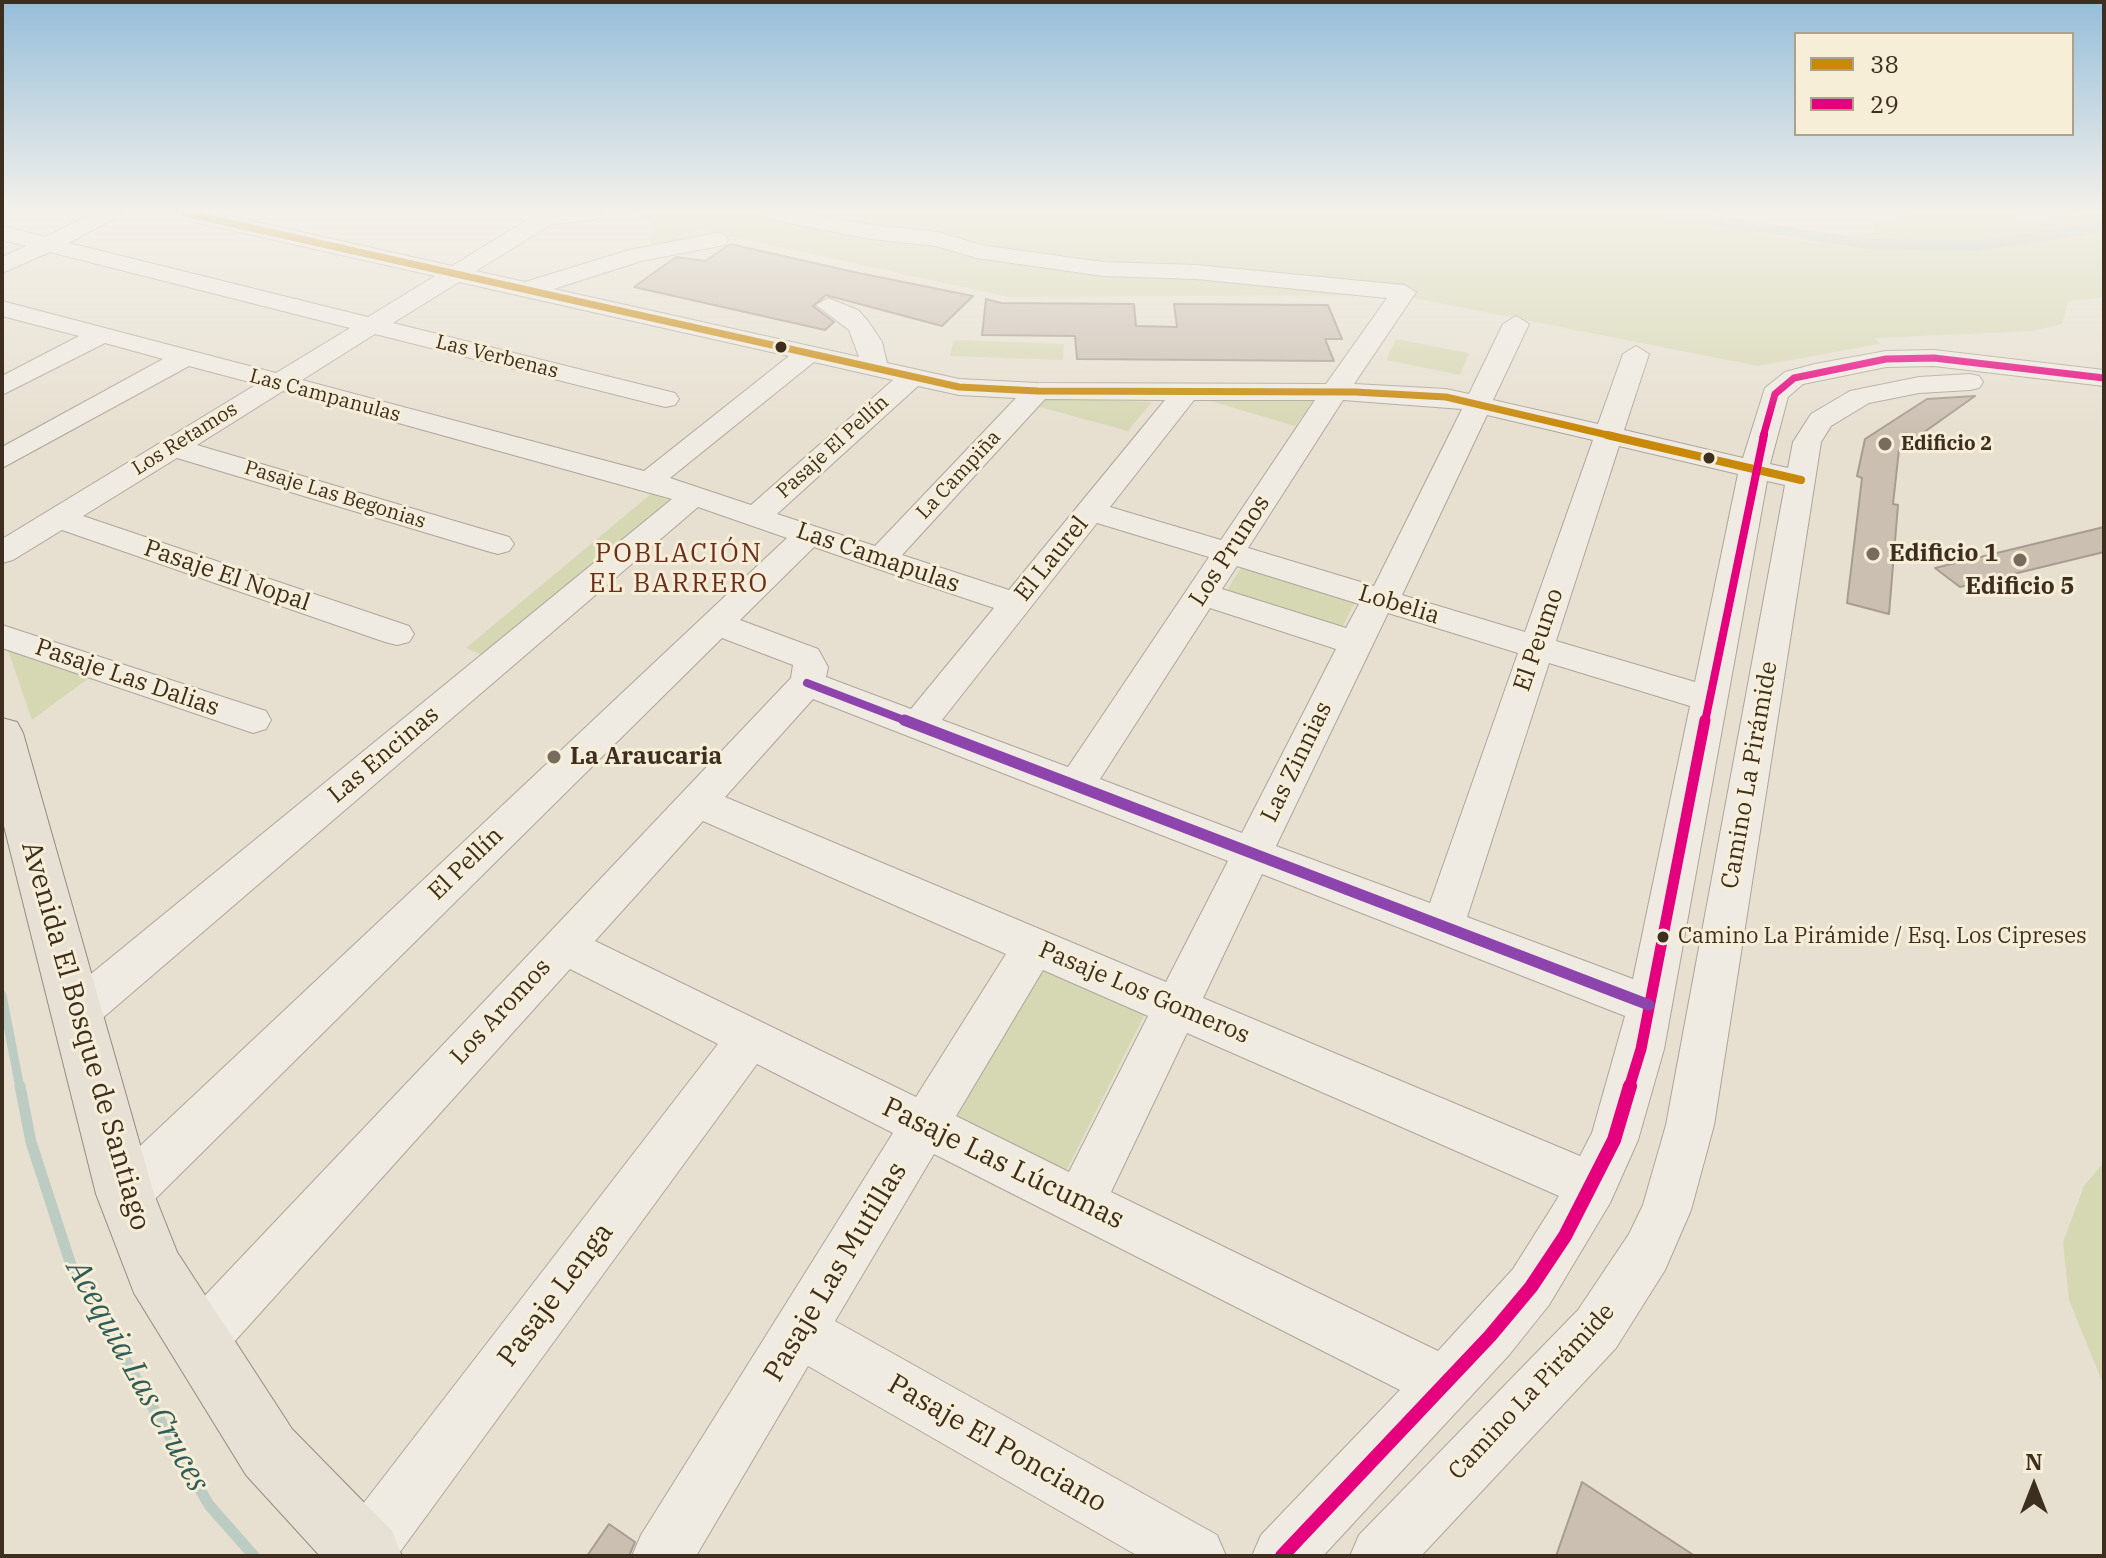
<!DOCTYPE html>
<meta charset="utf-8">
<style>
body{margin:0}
#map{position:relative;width:2106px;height:1558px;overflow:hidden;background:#e7e0d1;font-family:"IBM Plex Serif",serif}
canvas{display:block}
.frame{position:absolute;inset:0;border:4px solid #3d2e20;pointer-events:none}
.legend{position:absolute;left:1794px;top:32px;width:280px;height:104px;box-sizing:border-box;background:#f7eed8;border:2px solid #ada18e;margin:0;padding:10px 14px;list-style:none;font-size:24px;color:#3d2e20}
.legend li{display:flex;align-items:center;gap:16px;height:40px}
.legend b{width:40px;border:2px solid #ada18e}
.north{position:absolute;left:1994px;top:1446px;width:80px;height:80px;-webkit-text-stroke:6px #f7eed8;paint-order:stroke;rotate:0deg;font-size:22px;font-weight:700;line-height:32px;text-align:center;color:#3d2e20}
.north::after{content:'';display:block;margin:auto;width:28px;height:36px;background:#3d2e20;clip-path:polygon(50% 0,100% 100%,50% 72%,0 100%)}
</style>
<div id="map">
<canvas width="2106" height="1558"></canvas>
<div class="frame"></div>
<ul class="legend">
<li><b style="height:10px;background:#c88808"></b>38</li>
<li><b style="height:10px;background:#e5007d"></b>29</li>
</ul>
<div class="north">N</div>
</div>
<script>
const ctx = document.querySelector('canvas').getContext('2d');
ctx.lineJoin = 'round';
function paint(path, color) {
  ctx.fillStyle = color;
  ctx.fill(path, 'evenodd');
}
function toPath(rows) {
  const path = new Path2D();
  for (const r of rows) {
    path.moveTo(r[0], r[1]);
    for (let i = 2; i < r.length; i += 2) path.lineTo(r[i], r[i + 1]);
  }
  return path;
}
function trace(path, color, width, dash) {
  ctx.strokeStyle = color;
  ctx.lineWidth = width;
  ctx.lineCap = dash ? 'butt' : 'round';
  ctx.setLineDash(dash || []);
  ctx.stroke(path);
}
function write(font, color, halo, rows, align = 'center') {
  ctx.font = font + ' "IBM Plex Serif",serif';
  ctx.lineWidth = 6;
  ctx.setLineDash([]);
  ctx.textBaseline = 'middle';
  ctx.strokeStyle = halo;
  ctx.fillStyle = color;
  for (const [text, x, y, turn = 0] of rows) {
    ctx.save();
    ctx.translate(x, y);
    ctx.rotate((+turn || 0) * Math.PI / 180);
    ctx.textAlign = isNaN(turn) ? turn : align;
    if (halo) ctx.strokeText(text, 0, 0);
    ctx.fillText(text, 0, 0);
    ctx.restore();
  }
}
paint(toPath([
 [623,213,1655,213,1815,243,1874,231,1872,220,1923,213,2006,213,2022,218,2104,213,2104,297,2068,302,2062,324,2033,331,1875,338,1880,344,1758,366,1398,295,1009,297,696,229,696,240,650,244,651,220],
 [1396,339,1469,353,1460,375,1386,360],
 [954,340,1064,344,1063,360,950,356],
 [1043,398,1152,402,1128,431,1036,406],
 [1207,400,1315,400,1295,426],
 [651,494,673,501,489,658,466,648],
 [1243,564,1357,598,1341,630,1225,594],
 [5,642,97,672,32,720],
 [1033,964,1146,1012,1065,1173,944,1115],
 [2104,1162,2104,1386,2069,1300,2063,1242,2084,1186]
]), '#d6d7b3');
trace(toPath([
 [2,995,20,1088]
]), '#bcccc2', 9);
trace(toPath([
 [20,1086,31,1142,71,1265,209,1505,254,1556]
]), '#bcccc2', 11);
paint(toPath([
 [1656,213,1699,213,1869,239,1976,241,2104,222,2104,232,1976,251,1869,249,1664,218,1656,213]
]), '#bcccc2');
const building = toPath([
 [730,244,854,272,973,296,942,326,826,295,813,306,834,322,825,330,634,287,676,257,705,261,730,244],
 [986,299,1001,303,1134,304,1136,326,1177,327,1174,304,1328,305,1342,339,1325,339,1334,361,1077,359,1075,336,982,335,986,299],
 [1975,396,1899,450,1893,504,1898,505,1889,614,1847,603,1862,478,1857,476,1865,439,1927,399,1975,396],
 [2104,527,2104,552,1960,587,1935,568,2104,527],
 [1582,1482,1695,1556,1556,1556,1582,1482],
 [609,1524,635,1542,629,1556,587,1556,609,1524]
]);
paint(building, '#cbbfb2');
trace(building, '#a89c90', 2);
const minor = toPath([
 [94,213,124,213,69,243,368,317,435,276,185,220,174,213,217,213,452,266,538,213,605,213,594,220,552,224,476,271,525,282,629,250,717,233,725,235,728,240,725,245,641,261,554,289,859,357,849,330,816,305,828,298,858,310,868,321,882,342,887,363,959,379,1038,383,1326,384,1387,298,1196,279,1103,276,977,258,936,246,871,239,773,220,762,213,810,213,871,225,939,232,980,245,1103,262,1196,265,1404,285,1416,292,1354,384,1446,389,1469,394,1503,324,1516,316,1529,324,1493,400,1598,424,1623,354,1636,346,1649,354,1624,430,1743,458,1765,388,1785,372,1815,364,1886,351,1934,350,2104,370,2104,386,1934,366,1886,367,1803,384,1788,397,1770,464,1788,468,1793,442,1811,414,1850,391,1919,377,1970,374,1979,376,1983,382,1979,388,1970,390,1919,393,1869,403,1831,426,1821,442,1714,1125,1691,1210,1665,1270,1616,1348,1421,1556,1350,1556,1359,1535,1578,1310,1629,1234,1643,1205,1666,1125,1785,485,1767,481,1664,1049,1638,1140,1610,1203,1549,1305,1509,1355,1323,1556,1252,1556,1261,1535,1400,1390,934,1154,835,1321,1217,1535,1226,1556,1138,1556,808,1366,696,1556,632,1556,641,1535,893,1133,757,1064,397,1556,335,1556,342,1531,718,1044,570,969,216,1362,197,1370,178,1362,170,1343,178,1324,791,678,793,665,722,638,143,1211,125,1219,107,1211,100,1194,107,1177,787,538,698,507,91,1028,75,1034,59,1028,53,1014,59,1000,672,499,283,391,197,445,509,537,514,544,509,551,498,554,487,551,177,458,83,516,409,626,414,634,409,642,397,645,385,642,62,530,13,560,2,563,2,539,257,384,189,366,2,468,2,447,163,359,105,343,2,395,2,376,79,336,2,316,2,301,276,373,350,328,50,252,2,273,2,257,26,246,2,240,2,226,45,237,94,213],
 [459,282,789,356,644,471,302,380,375,334,665,407,675,405,679,399,675,393,393,323,459,282],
 [814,362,893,380,751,505,670,478,814,362],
 [918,386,959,395,1016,398,875,546,777,514,918,386],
 [1045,399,1165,400,1009,590,902,555,1045,399],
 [1194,400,1315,400,1221,540,1110,507,1194,400],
 [1343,400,1462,409,1374,586,1248,548,1343,400],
 [1487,415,1593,440,1525,632,1402,595,1487,415],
 [1619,446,1738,474,1695,682,1556,641,1619,446],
 [1097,523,1209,557,1068,767,942,720,1097,523],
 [814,547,869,566,994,608,911,709,826,677,828,667,818,649,740,620,814,547],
 [1237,566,1359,604,1346,628,1222,589,1237,566],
 [1210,608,1336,649,1242,833,1100,779,1210,608],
 [1388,613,1518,653,1430,903,1276,846,1388,613],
 [1549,663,1690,706,1633,979,1467,917,1549,663],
 [813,699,1228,861,1166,982,725,797,813,699],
 [703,821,1006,954,916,1097,595,941,703,821],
 [1262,874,1625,1016,1592,1133,1580,1156,1203,998,1262,874],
 [1043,970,1148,1016,1069,1172,956,1116,1043,970],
 [1187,1033,1559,1196,1513,1269,1438,1351,1111,1192,1187,1033],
 [2,625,266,711,271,720,266,729,253,733,2,648,2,625]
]);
const major = toPath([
 [2,718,17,722,23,733,154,1194,177,1252,292,1429,392,1531,402,1556,320,1556,246,1475,134,1293,96,1194,2,818,2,718]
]);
trace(minor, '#ada599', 2);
trace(major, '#928b80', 2);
paint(minor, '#efebe3');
paint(major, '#e6e1d4');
trace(toPath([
 [185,213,959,387,1038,391,1355,392,1446,397,1616,437]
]), '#c88808', 7);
trace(toPath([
 [1607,435,1801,480]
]), '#c88808', 8);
trace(toPath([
 [1763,437,1775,394,1794,378,1886,359,1934,358,2104,378]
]), '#e5007d', 7);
trace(toPath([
 [1705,722,1764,435]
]), '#e5007d', 8);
trace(toPath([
 [1629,1088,1641,1049,1705,720]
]), '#e5007d', 11);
trace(toPath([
 [1282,1556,1490,1336,1531,1287,1565,1236,1614,1140,1630,1086]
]), '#e5007d', 14);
trace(toPath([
 [807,683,909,722]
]), '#8e44ad', 8);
trace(toPath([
 [904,720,1649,1005]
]), '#8e44ad', 11);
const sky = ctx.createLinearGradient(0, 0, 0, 432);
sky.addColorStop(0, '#96bed9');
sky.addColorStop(0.49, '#f4f1ea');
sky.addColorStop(1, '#f4f1ea00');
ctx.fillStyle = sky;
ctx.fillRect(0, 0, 2106, 432);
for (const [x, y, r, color] of [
 [781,347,7,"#3d2e20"],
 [1885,444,8,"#786c5e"],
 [1709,458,7,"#3d2e20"],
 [1873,554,8,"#786c5e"],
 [2020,560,8,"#786c5e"],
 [554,757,8,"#786c5e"],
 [1663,937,7,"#3d2e20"]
]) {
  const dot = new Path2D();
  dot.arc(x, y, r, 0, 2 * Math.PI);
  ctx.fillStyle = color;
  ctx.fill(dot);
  trace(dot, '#f7eed8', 3);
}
write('20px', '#3d2e20', '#f7eed8', [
 ["Las Verbenas",497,357,14],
 ["Las Campanulas",325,396,15],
 ["Los Retamos",185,439,-32],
 ["Pasaje El Pellín",833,447,-42],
 ["La Campiña",959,475,-47],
 ["Pasaje Las Begonias",335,495,17]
]);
write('bold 20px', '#3d2e20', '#f7eed8', [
 ["Edificio 2",1901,444]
], 'left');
write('22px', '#3d2e20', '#f7eed8', [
 ["Camino La Pirámide / Esq. Los Cipreses",1678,937]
], 'left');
write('24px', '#3d2e20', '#f7eed8', [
 ["Los Prunos",1230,551,-57],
 ["Las Camapulas",878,558,19],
 ["El Laurel",1052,559,-51],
 ["Pasaje El Nopal",227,576,19],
 ["Lobelia",1399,605,17],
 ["El Peumo",1539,640,-71],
 ["Pasaje Las Dalias",127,678,19],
 ["Las Encinas",384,755,-40],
 ["Las Zinnias",1297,762,-64],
 ["Camino La Pirámide",1750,775,-80],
 ["El Pellín",466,864,-44],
 ["Pasaje Los Gomeros",1144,993,23],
 ["Los Aromos",501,1012,-47],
 ["Camino La Pirámide",1532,1392,-47]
]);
write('bold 24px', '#3d2e20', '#f7eed8', [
 ["Edificio 1",1889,554],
 ["Edificio 5",2020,587,"center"],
 ["La Araucaria",570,757]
], 'left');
ctx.letterSpacing = '2px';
write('26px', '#6b2e1e', '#f7eed8', [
 ["POBLACIÓN",679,554],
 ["EL BARRERO",679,584]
]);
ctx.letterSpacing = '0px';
write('28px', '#3d2e20', '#f7eed8', [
 ["Avenida El Bosque de Santiago",85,1036,74],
 ["Pasaje Las Lúcumas",1003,1164,26],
 ["Pasaje Las Mutillas",836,1272,-59],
 ["Pasaje Lenga",556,1295,-53],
 ["Pasaje El Ponciano",997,1444,30]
]);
write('italic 32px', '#2f5d5a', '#f7eed8', [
 ["Acequia Las Cruces",137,1376,61]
]);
</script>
